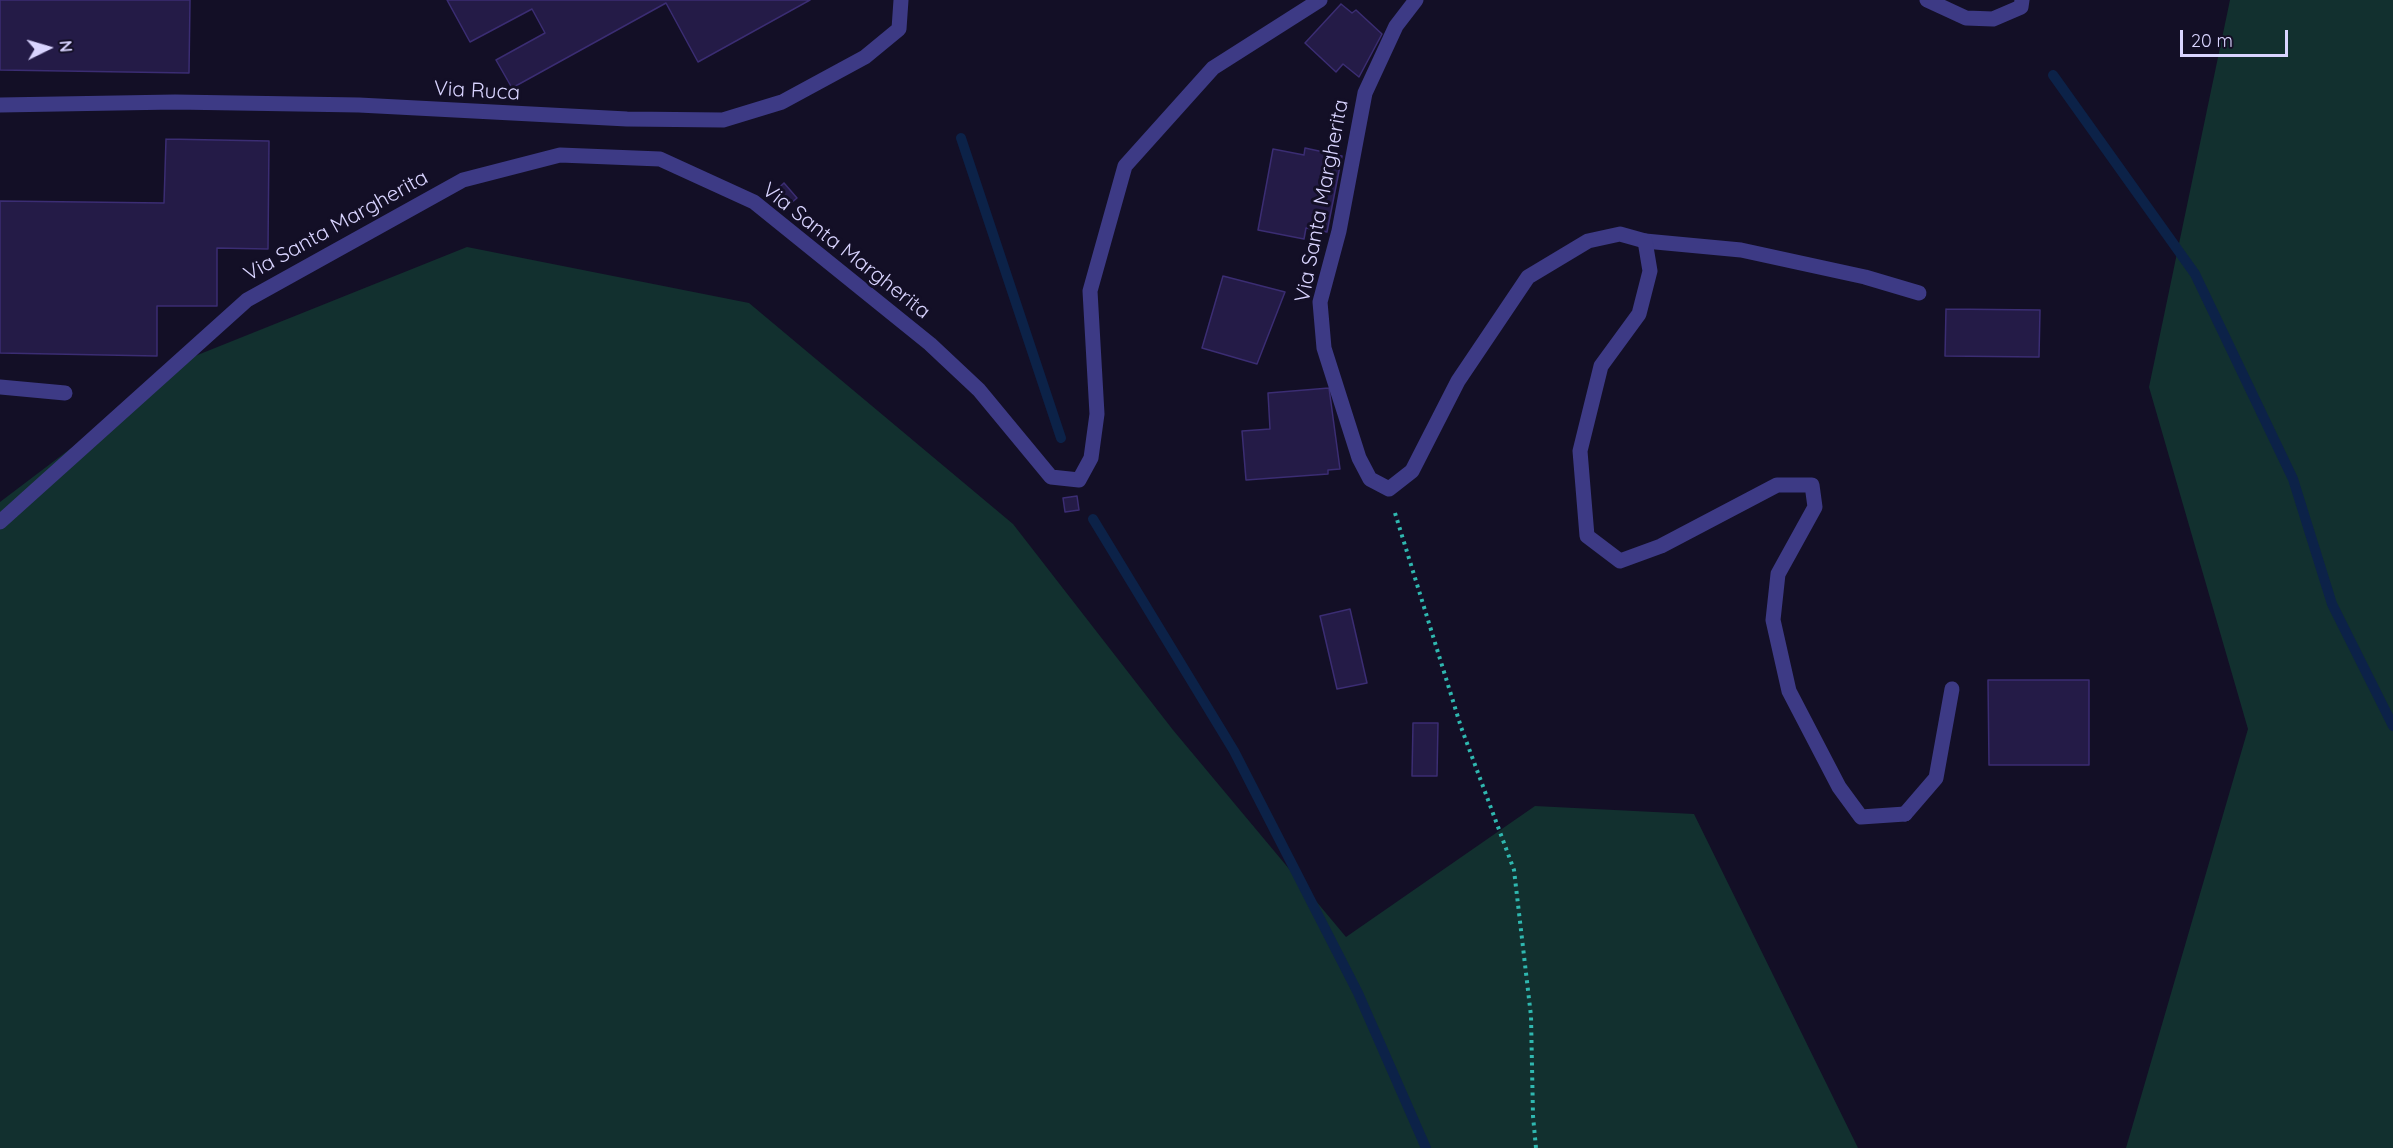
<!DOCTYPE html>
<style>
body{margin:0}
#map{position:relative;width:2393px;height:1148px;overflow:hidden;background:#130f26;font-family:Quicksand,sans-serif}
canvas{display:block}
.north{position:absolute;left:18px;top:18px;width:60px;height:60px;-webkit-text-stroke:4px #130f26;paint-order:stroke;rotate:85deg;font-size:16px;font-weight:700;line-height:24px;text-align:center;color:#d9d4ff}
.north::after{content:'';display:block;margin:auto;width:21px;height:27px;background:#d9d4ff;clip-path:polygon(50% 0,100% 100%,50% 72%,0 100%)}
.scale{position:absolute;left:2180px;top:30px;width:108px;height:27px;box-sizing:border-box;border:3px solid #d9d4ff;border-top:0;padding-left:8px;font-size:18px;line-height:21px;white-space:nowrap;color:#d9d4ff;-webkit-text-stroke:4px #130f26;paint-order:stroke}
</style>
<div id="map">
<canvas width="2393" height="1148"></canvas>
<div class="north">N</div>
<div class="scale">20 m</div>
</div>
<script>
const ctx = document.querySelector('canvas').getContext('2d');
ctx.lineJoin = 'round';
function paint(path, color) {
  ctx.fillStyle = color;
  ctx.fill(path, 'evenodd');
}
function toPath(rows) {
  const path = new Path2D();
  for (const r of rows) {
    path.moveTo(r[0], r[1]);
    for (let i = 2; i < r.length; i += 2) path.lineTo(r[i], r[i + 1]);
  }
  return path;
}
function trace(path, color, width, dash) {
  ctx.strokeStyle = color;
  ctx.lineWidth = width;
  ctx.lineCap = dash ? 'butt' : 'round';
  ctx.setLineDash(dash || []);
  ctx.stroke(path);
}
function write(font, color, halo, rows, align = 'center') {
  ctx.font = font + ' Quicksand,sans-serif';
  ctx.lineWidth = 6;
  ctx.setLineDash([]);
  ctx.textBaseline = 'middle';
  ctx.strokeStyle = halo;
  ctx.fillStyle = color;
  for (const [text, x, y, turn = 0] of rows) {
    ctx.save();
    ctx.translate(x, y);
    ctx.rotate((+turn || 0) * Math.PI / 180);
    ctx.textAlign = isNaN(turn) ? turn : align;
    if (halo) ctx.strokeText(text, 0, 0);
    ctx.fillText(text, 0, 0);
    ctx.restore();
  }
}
paint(toPath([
 [2230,0,2393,0,2393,1148,2126,1148,2248,729,2149,387],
 [467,247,749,303,1013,524,1173,730,1346,937,1535,806,1694,814,1858,1148,0,1148,0,502,190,358]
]), '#12302f');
trace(toPath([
 [2053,75,2195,274,2293,479,2332,604,2393,726],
 [961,138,1061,438],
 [1093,519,1234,751,1358,993,1426,1148]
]), '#0c2248', 10);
const building = toPath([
 [0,0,190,0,189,73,0,70,0,0],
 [447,0,810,0,698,62,666,3,512,88,496,60,545,33,532,9,470,42,447,0],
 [1341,4,1352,13,1356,10,1382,34,1359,77,1343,64,1336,72,1305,43,1341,4],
 [166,139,269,141,268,249,217,248,217,306,157,306,157,356,0,353,0,201,164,203,166,139],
 [1305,148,1342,156,1327,232,1306,228,1304,239,1258,230,1273,149,1304,155,1305,148],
 [784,183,797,198,784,209,772,194,784,183],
 [1223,276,1285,292,1257,364,1202,348,1223,276],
 [1946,309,2040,310,2039,357,1945,356,1946,309],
 [1329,388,1340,469,1328,470,1328,474,1246,480,1242,431,1270,429,1268,393,1329,388],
 [1077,496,1079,510,1065,512,1063,498,1077,496],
 [1350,609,1367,683,1337,689,1320,616,1350,609],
 [1988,680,2089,680,2089,765,1989,765,1988,680],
 [1413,723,1438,723,1437,776,1412,776,1413,723]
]);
paint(building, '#241b47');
trace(building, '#3b2d73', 1.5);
trace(toPath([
 [1395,513,1461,727,1514,870,1531,1016,1533,1116,1536,1148]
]), '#2fb8b0', 4, [3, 4.5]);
trace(toPath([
 [1645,241,1741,250,1865,277,1919,293],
 [1905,814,1936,778,1952,689]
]), '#3d3a85', 15);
trace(toPath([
 [1416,0,1396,26,1365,93,1339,231,1320,302,1324,348,1359,458,1370,479,1389,489,1412,471,1458,381,1528,277,1588,241,1620,234,1645,241,1650,271,1639,314,1601,366,1580,451,1587,536,1620,561,1661,546,1777,485,1812,485,1815,507,1778,574,1773,620,1789,691,1839,787,1861,817,1905,814],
 [1927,0,1966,18,1993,19,2021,7,2022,0],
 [0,105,175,102,359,105,627,119,723,120,782,102,865,57,899,29,901,0],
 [0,387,65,393],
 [0,522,247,300,463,180,560,155,660,159,754,202,930,344,979,390,1051,477,1079,480,1091,458,1097,414,1090,291,1125,166,1213,68,1320,0]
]), '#3d3a85', 15);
write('21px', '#d9d4ff', '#130f26', [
 ["Via Ruca",477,91,3],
 ["Via Santa Margherita",1322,201,-79],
 ["Via Santa Margherita",336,226,-29],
 ["Via Santa Margherita",846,251,38]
]);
</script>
